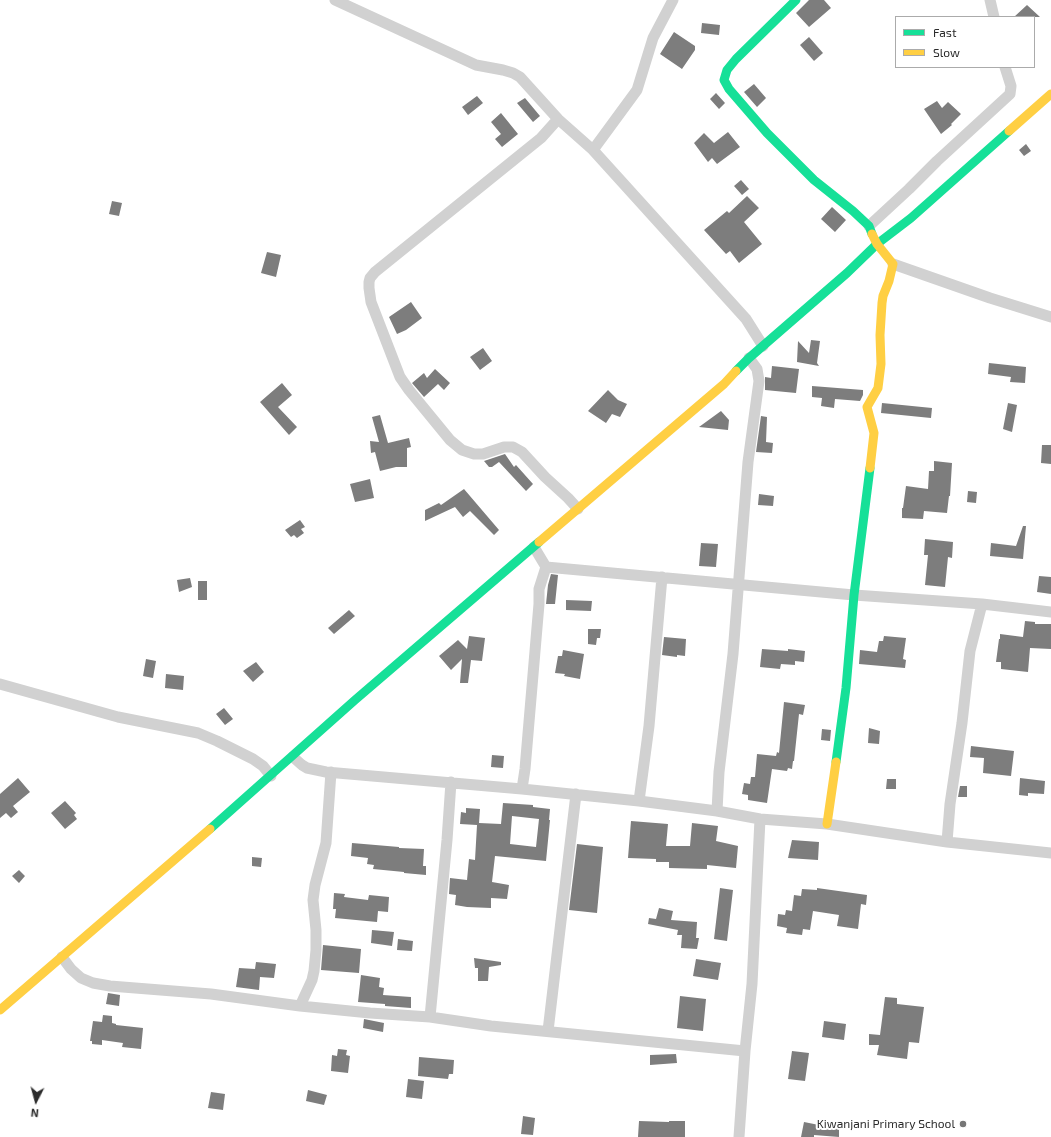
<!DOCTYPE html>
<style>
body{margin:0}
#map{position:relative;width:1051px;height:1137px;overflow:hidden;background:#fff;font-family:"Exo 2",sans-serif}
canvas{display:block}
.legend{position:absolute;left:895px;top:16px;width:140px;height:52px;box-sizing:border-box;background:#fff;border:1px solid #ababab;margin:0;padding:5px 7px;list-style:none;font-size:12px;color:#2c2c2c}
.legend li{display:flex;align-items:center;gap:8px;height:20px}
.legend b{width:20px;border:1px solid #ababab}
.north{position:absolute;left:16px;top:1081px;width:40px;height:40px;-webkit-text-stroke:3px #fff;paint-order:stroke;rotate:186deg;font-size:11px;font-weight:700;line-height:16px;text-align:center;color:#2c2c2c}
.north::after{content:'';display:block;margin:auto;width:14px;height:18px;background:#2c2c2c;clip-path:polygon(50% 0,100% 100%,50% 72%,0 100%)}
</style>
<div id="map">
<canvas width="1051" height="1137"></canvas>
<ul class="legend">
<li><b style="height:5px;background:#16e098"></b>Fast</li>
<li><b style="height:5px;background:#ffcf43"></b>Slow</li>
</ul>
<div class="north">N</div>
</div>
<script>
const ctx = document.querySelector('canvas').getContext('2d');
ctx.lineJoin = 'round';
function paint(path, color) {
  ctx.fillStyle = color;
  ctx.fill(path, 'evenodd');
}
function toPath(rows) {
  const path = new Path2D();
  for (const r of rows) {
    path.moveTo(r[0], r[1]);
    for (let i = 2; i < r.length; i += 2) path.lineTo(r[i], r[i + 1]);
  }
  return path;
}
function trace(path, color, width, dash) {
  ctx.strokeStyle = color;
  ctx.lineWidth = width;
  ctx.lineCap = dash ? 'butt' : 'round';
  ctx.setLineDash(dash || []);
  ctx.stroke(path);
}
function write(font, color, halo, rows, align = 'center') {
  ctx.font = font + ' "Exo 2",sans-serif';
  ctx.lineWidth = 4;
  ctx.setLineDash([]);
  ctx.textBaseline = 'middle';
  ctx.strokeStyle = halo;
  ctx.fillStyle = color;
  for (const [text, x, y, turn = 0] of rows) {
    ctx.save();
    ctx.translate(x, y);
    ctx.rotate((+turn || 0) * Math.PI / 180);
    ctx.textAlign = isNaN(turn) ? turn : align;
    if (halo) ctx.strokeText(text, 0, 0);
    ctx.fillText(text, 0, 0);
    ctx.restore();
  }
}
paint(toPath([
 [809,0,824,0,831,8,809,27,796,13],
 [1027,5,1040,17,1014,17],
 [702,23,720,25,719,35,701,33],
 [674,32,695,46,695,50,682,69,660,54],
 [809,37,823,53,814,61,800,45],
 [754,84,766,98,757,107,744,92],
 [716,93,725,103,719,109,710,99],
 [477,96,483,103,468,115,462,107],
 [525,98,540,116,533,122,517,103],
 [937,101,942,108,948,102,961,114,951,124,952,125,941,134,924,109],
 [501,113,518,134,502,147,495,139,501,134,491,122],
 [728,132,740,147,717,164,712,158,708,162,694,143,704,133,714,143],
 [1026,144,1031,151,1024,156,1019,150],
 [741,180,749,189,742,195,734,186],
 [747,196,759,208,744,222,762,244,739,263,730,251,726,254,704,230,727,211,729,213],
 [112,201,122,203,119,216,109,214],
 [832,207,846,220,835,232,821,219],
 [267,252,281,255,276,277,261,273],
 [411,302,422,318,406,330,397,334,389,317],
 [811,340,820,341,817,363,819,366,797,362,798,341,809,353],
 [483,348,492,361,480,370,470,357],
 [989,363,1026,367,1025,383,1010,382,1011,377,988,374],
 [772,366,799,369,796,393,765,390,765,377,771,378],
 [435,369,450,383,444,390,438,384,424,397,412,383,424,373,427,378],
 [282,383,292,395,278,407,297,427,289,435,260,402],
 [812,386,863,390,863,395,860,401,835,399,834,408,821,406,822,398,812,397],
 [608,390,618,400,627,404,620,417,612,414,606,423,588,411],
 [882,403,932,408,931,418,881,413],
 [1008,403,1017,405,1012,432,1003,429],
 [721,411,729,420,728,430,699,427],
 [380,415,388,443,409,438,411,447,407,448,407,467,396,467,380,471,375,452,371,453,370,441,379,442,372,417],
 [761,416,767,417,766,442,773,443,772,453,756,452],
 [1042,445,1051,445,1051,464,1041,463],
 [505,454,514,467,516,465,533,484,526,491,499,462,492,467,489,467,484,461],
 [934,461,952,463,950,496,949,496,947,513,924,511,923,519,902,518,902,508,903,508,906,486,928,489,929,471,934,471],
 [370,479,374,498,355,502,350,484],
 [464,489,499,530,494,535,470,511,463,517,455,507,425,521,425,510,439,503,441,505],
 [968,491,977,492,976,503,967,502],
 [759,494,774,496,773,506,758,505],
 [300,520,305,527,301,529,304,533,297,538,294,535,291,537,285,530],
 [1023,526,1026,526,1023,559,990,556,991,543,1016,546],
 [925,539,953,542,952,558,948,557,945,587,925,585,928,555,924,555],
 [701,543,718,544,716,567,699,566],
 [551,574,558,575,555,604,546,604,548,585],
 [1039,576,1051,577,1051,594,1037,592],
 [190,578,192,587,179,592,177,580],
 [198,581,207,581,207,600,198,600],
 [566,600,592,601,591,611,566,610],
 [349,610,355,616,334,634,328,628],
 [1025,621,1035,622,1035,624,1051,624,1051,649,1030,648,1028,672,1001,669,1001,662,996,662,999,639,1000,639,1000,634,1023,637],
 [588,629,601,629,600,638,597,638,596,645,588,644],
 [469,636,485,638,482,661,471,660,468,683,460,683,462,659,451,670,439,656,458,640,467,649],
 [884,636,906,638,903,659,906,660,905,668,859,664,860,650,877,652,879,641,883,641],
 [664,637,686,639,685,656,677,655,677,657,662,655],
 [762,649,788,651,788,649,805,651,804,662,795,661,795,665,781,664,780,669,760,667],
 [563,650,584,654,580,679,564,676,565,674,555,673,558,656,562,656],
 [146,659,156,661,153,678,143,676],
 [256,662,264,672,253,682,243,671],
 [166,674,184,676,183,690,165,688],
 [784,702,805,705,803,715,799,714,794,761,793,761,792,769,788,768,787,771,772,769,767,803,748,800,748,795,742,794,744,783,750,784,751,777,755,777,757,754,776,756,777,752,779,753],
 [224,708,233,719,225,725,216,714],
 [869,728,880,731,879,744,868,743],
 [822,729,831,730,830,741,821,740],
 [971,746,1014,751,1011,776,983,773,984,758,970,757],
 [492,755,504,756,503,768,491,767],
 [18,778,30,792,13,806,18,812,11,818,6,813,0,818,0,794],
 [1020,778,1045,781,1044,794,1028,793,1028,796,1019,795],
 [887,779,896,779,896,789,886,789],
 [960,786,967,786,967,797,958,797],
 [65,801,76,813,74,815,77,819,65,829,51,813],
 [503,803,533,805,533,807,550,809,549,820,550,820,546,861,495,856,492,882,509,885,507,899,491,898,491,908,467,907,455,905,456,895,449,894,450,878,467,880,469,859,475,860,477,825,460,824,461,812,466,813,466,808,480,809,479,823,501,824],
 [512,816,539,819,536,847,510,844],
 [631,821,668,824,666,846,690,846,692,823,718,826,716,841,738,846,736,868,707,865,707,869,669,868,669,862,656,862,656,859,628,858],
 [792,840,819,842,818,860,788,858],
 [352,843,399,847,399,848,424,849,423,866,426,866,426,875,404,873,404,872,373,869,374,865,367,864,368,858,351,856],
 [577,844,603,847,597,913,569,910],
 [252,857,262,858,261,867,252,866],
 [19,870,25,876,19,883,12,876],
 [720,888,733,890,727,941,714,939],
 [817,888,867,895,866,905,861,904,858,929,837,926,839,915,813,911,810,930,803,929,802,935,786,933,787,928,777,926,778,914,785,915,786,910,792,911,794,895,801,896,802,889,817,890],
 [334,893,345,894,344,897,368,900,369,895,389,897,388,912,378,911,377,922,335,918,336,909,333,909],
 [659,908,673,911,671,920,697,922,696,938,699,938,697,949,681,948,682,935,677,935,678,930,648,924,649,918,656,919],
 [372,930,394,932,392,946,371,943],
 [398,939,413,941,412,951,397,950],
 [323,945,361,949,359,973,321,970],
 [474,958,501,962,501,965,489,967,488,981,478,981,478,968,475,968],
 [696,959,721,963,718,980,693,976],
 [256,962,276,964,274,978,260,977,259,990,236,987,239,968,255,969],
 [361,975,380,978,379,987,384,988,383,995,411,997,411,1008,385,1006,385,1004,358,1002],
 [108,993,120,995,119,1006,106,1004],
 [680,996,706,999,703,1031,677,1028],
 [885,997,897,998,897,1004,924,1007,919,1043,909,1042,907,1059,877,1055,879,1045,869,1045,869,1034,880,1035],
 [103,1015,112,1016,112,1023,116,1024,116,1025,143,1028,141,1049,122,1047,123,1043,102,1040,102,1045,92,1044,92,1041,90,1041,93,1021,102,1022],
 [364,1019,384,1023,383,1032,363,1028],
 [824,1021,846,1024,844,1040,822,1037],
 [338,1049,347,1050,346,1055,350,1056,348,1073,331,1071,332,1055,337,1056],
 [792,1051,809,1053,805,1081,788,1079],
 [676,1054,677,1063,650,1065,650,1055],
 [419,1057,454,1060,453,1074,449,1074,448,1079,418,1076],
 [408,1079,424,1081,422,1099,406,1097],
 [308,1090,327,1095,324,1105,306,1101],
 [211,1092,225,1094,223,1110,208,1108],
 [523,1116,535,1118,533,1135,521,1134],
 [639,1121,669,1122,669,1121,685,1121,685,1137,638,1137],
 [804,1122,819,1125,839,1126,839,1137,814,1135,814,1137,801,1137]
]), '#7d7d7d');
trace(toPath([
 [335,0,476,65,503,70,513,73,520,77,558,119,593,150,637,90,653,38,673,0],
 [990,0,994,17],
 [558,119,541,138,375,272,370,278,369,282,369,288,371,302,400,377,409,390,450,440,462,450,474,454,483,454,504,447,513,447,522,452,545,477,568,498,578,509],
 [593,150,746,319,763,346],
 [869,226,909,189,937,161,1010,94,1011,86,1005,67],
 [893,264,990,298,1051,317],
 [546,567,854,595,982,604,1051,612],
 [0,684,118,717,198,733,217,741,253,759,263,766,271,776],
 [293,757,302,765,307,768,326,772,522,789,639,801,717,811,760,819,827,824,947,842,1051,853],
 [522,789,525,769,539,604,539,589,546,567,534,547],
 [639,801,649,726,662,577],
 [717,811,719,772,733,654,748,462,759,381,757,369,749,358],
 [947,842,950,804,962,723,970,651,982,604],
 [62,957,71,969,81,978,93,983,110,986,211,994,300,1006,370,1013,430,1017,491,1026,745,1051],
 [300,1006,312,980,314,971,316,950,316,930,313,900,315,885,326,843,331,772],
 [430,1017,447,840,451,782],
 [548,1031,576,794],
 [739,1137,745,1051,752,984,760,819]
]), '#d1d1d1', 11);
trace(toPath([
 [796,0,736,59,727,70,724,80,729,89,767,133,814,180,853,211,869,226,872,234],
 [736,371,749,358,847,273,877,244,911,218,1009,131],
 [836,762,846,688,854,595,870,468],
 [210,829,355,700,539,542]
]), '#16e098', 9);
trace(toPath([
 [1009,131,1051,94],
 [870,468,874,433,867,407,878,388,881,364,880,335,882,303,883,296,889,281,893,264,877,244,872,234],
 [539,542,724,384,736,371],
 [827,824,836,762],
 [0,1010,210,829]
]), '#ffcf43', 9);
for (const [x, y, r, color] of [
 [963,1124,4,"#767676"]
]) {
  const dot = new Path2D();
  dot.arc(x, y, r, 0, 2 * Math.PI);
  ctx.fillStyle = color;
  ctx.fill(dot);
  trace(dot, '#fff', 1.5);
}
write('12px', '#2c2c2c', '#fff', [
 ["Kiwanjani Primary School",955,1124]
], 'right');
</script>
